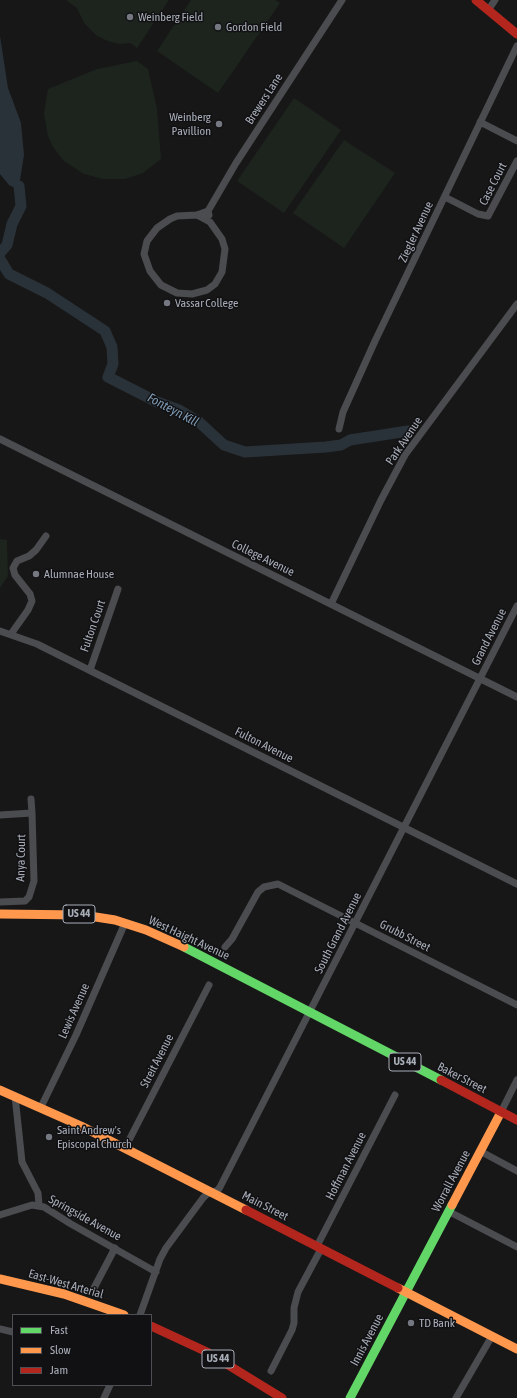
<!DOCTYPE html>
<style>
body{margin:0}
#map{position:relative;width:517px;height:1398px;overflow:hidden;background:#171717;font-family:"Asap Condensed",sans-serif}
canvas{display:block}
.legend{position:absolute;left:12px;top:1314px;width:140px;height:72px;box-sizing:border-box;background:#111113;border:1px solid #4d4f55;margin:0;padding:5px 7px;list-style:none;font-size:12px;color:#a8adb8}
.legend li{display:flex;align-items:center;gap:8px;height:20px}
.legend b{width:20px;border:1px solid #4d4f55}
</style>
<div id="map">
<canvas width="517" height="1398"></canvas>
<ul class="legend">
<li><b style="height:5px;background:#63d668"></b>Fast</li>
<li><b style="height:5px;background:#ff974d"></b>Slow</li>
<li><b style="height:5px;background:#b3261e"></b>Jam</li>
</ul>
</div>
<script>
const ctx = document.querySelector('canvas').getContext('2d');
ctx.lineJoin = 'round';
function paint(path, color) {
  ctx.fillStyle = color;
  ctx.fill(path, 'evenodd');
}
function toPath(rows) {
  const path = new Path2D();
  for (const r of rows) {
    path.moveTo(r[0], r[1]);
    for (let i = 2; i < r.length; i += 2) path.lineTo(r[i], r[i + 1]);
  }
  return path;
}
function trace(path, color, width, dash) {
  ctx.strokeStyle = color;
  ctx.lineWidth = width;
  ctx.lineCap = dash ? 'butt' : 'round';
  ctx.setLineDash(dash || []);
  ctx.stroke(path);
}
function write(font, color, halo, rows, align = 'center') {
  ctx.font = font + ' "Asap Condensed",sans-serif';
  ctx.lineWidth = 3;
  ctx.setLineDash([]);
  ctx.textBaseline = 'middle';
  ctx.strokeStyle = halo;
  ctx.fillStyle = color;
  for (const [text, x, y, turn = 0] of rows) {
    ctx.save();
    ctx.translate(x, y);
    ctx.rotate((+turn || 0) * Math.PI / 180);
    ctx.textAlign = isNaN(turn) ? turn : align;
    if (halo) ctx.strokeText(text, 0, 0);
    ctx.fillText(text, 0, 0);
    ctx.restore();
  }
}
paint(toPath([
 [66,0,169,0,137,48,130,43,120,44,110,42,97,36,84,23,77,8],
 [191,0,275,0,280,3,218,93,157,51],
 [137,61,148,69,157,109,161,159,143,173,125,179,103,179,84,174,64,161,53,147,48,136,44,113,48,89,97,69],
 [294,98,341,130,284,213,237,181],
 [344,140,395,173,344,248,293,213],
 [0,539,7,540,8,576,0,588]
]), '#1d241e');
paint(toPath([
 [0,36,8,88,21,123,24,155,19,186,13,187,9,185,0,174]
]), '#2a3239');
trace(toPath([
 [0,253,7,245,12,224,21,206,19,186],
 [0,259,9,274,47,293,105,331,112,347,113,364,108,377,157,402,179,410,199,422,224,445,245,452,326,447,341,445,350,440,408,431]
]), '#2a3239', 11);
trace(toPath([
 [489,9,495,0],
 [480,122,517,141],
 [445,197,478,214,488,216,517,161],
 [197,215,210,222,222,239,225,249,222,272,215,284,207,290,192,294,177,293,161,285,150,271,144,254,147,241,157,228,170,219,177,216,197,215,208,211],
 [209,215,208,211,236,163,342,0],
 [339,429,343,412,375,341,517,46],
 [0,439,517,697],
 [331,604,381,500,405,455,517,304],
 [0,631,37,644,517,884],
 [11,634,28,610,32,601,30,594,15,575,13,568,17,561,29,556,36,550,46,536],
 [90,670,118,589],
 [0,815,32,813,31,799],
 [0,902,25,901,29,897,34,881,32,813],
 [225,947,232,939,258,892,264,887,278,884,517,1005],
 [15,1096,22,1162,38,1193,39,1205],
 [41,1107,76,1035,125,923],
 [501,1112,517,1080],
 [125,1148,209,985],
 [480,1151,517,1171],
 [448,1211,517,1247],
 [0,1215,32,1205,44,1207,71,1224,156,1272],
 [317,1246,395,1095],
 [94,1288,115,1248],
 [140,1315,160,1259,166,1248,203,1198,207,1194,218,1190,220,1187,517,606],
 [0,1329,13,1332],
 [271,1371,292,1330,294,1323,294,1308,298,1292,321,1249],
 [104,1398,110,1385],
 [456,1398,492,1336]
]), '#4b4c50', 7);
trace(toPath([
 [184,947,441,1080],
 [350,1398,452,1205]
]), '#63d668', 9);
trace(toPath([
 [0,914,83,915,115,920,146,930,184,947],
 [0,1090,81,1126,246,1210],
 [452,1205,501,1112],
 [0,1279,64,1294,124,1315],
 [398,1288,517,1349]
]), '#ff974d', 9);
trace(toPath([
 [476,0,517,34],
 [441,1080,517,1120],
 [246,1210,398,1288],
 [151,1326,207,1352,282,1398]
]), '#b3261e', 9);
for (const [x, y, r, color] of [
 [130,17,4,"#757880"],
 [218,27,4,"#757880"],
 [219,124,4,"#757880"],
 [167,303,4,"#757880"],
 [36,574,4,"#757880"],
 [49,1137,4,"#757880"],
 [411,1323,4,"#757880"]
]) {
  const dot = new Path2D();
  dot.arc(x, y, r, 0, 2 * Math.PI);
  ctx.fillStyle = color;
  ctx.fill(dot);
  trace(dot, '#111113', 1.5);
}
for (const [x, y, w] of [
 [79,914,32],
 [405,1062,32],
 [218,1359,32]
]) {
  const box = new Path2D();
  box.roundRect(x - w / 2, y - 9, w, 18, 3);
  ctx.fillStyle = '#111113';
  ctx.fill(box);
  trace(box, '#a8adb8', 1);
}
write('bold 11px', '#a8adb8', null, [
 ["US 44",79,914],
 ["US 44",405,1062],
 ["US 44",218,1359]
]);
write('12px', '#a8adb8', '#111113', [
 ["Weinberg Field",138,17],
 ["Gordon Field",226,27],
 ["Weinberg",211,117,"right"],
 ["Pavillion",211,131,"right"],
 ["Vassar College",175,303],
 ["Alumnae House",44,574],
 ["Saint Andrew's",57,1130],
 ["Episcopal Church",57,1144],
 ["TD Bank",419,1323]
], 'left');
write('12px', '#a8adb8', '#111113', [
 ["Brewers Lane",264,99,-57],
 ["Case Court",493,184,-63],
 ["Ziegler Avenue",416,232,-65],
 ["Park Avenue",404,441,-56],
 ["College Avenue",263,558,26],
 ["Fulton Court",93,626,-71],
 ["Grand Avenue",489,637,-63],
 ["Fulton Avenue",264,745,27],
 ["Anya Court",21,858,-89],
 ["South Grand Avenue",338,933,-63],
 ["Grubb Street",405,936,27],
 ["West Haight Avenue",189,938,25],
 ["Lewis Avenue",74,1011,-66],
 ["Streit Avenue",157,1061,-63],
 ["Baker Street",462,1078,27],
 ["Hoffman Avenue",346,1166,-63],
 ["Worrall Avenue",451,1181,-62],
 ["Main Street",265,1206,27],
 ["Springside Avenue",85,1218,29],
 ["East-West Arterial",66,1284,16],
 ["Innis Avenue",367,1340,-62]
]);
write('italic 13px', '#7f9bb3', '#111113', [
 ["Fonteyn Kill",173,410,28]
]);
</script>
